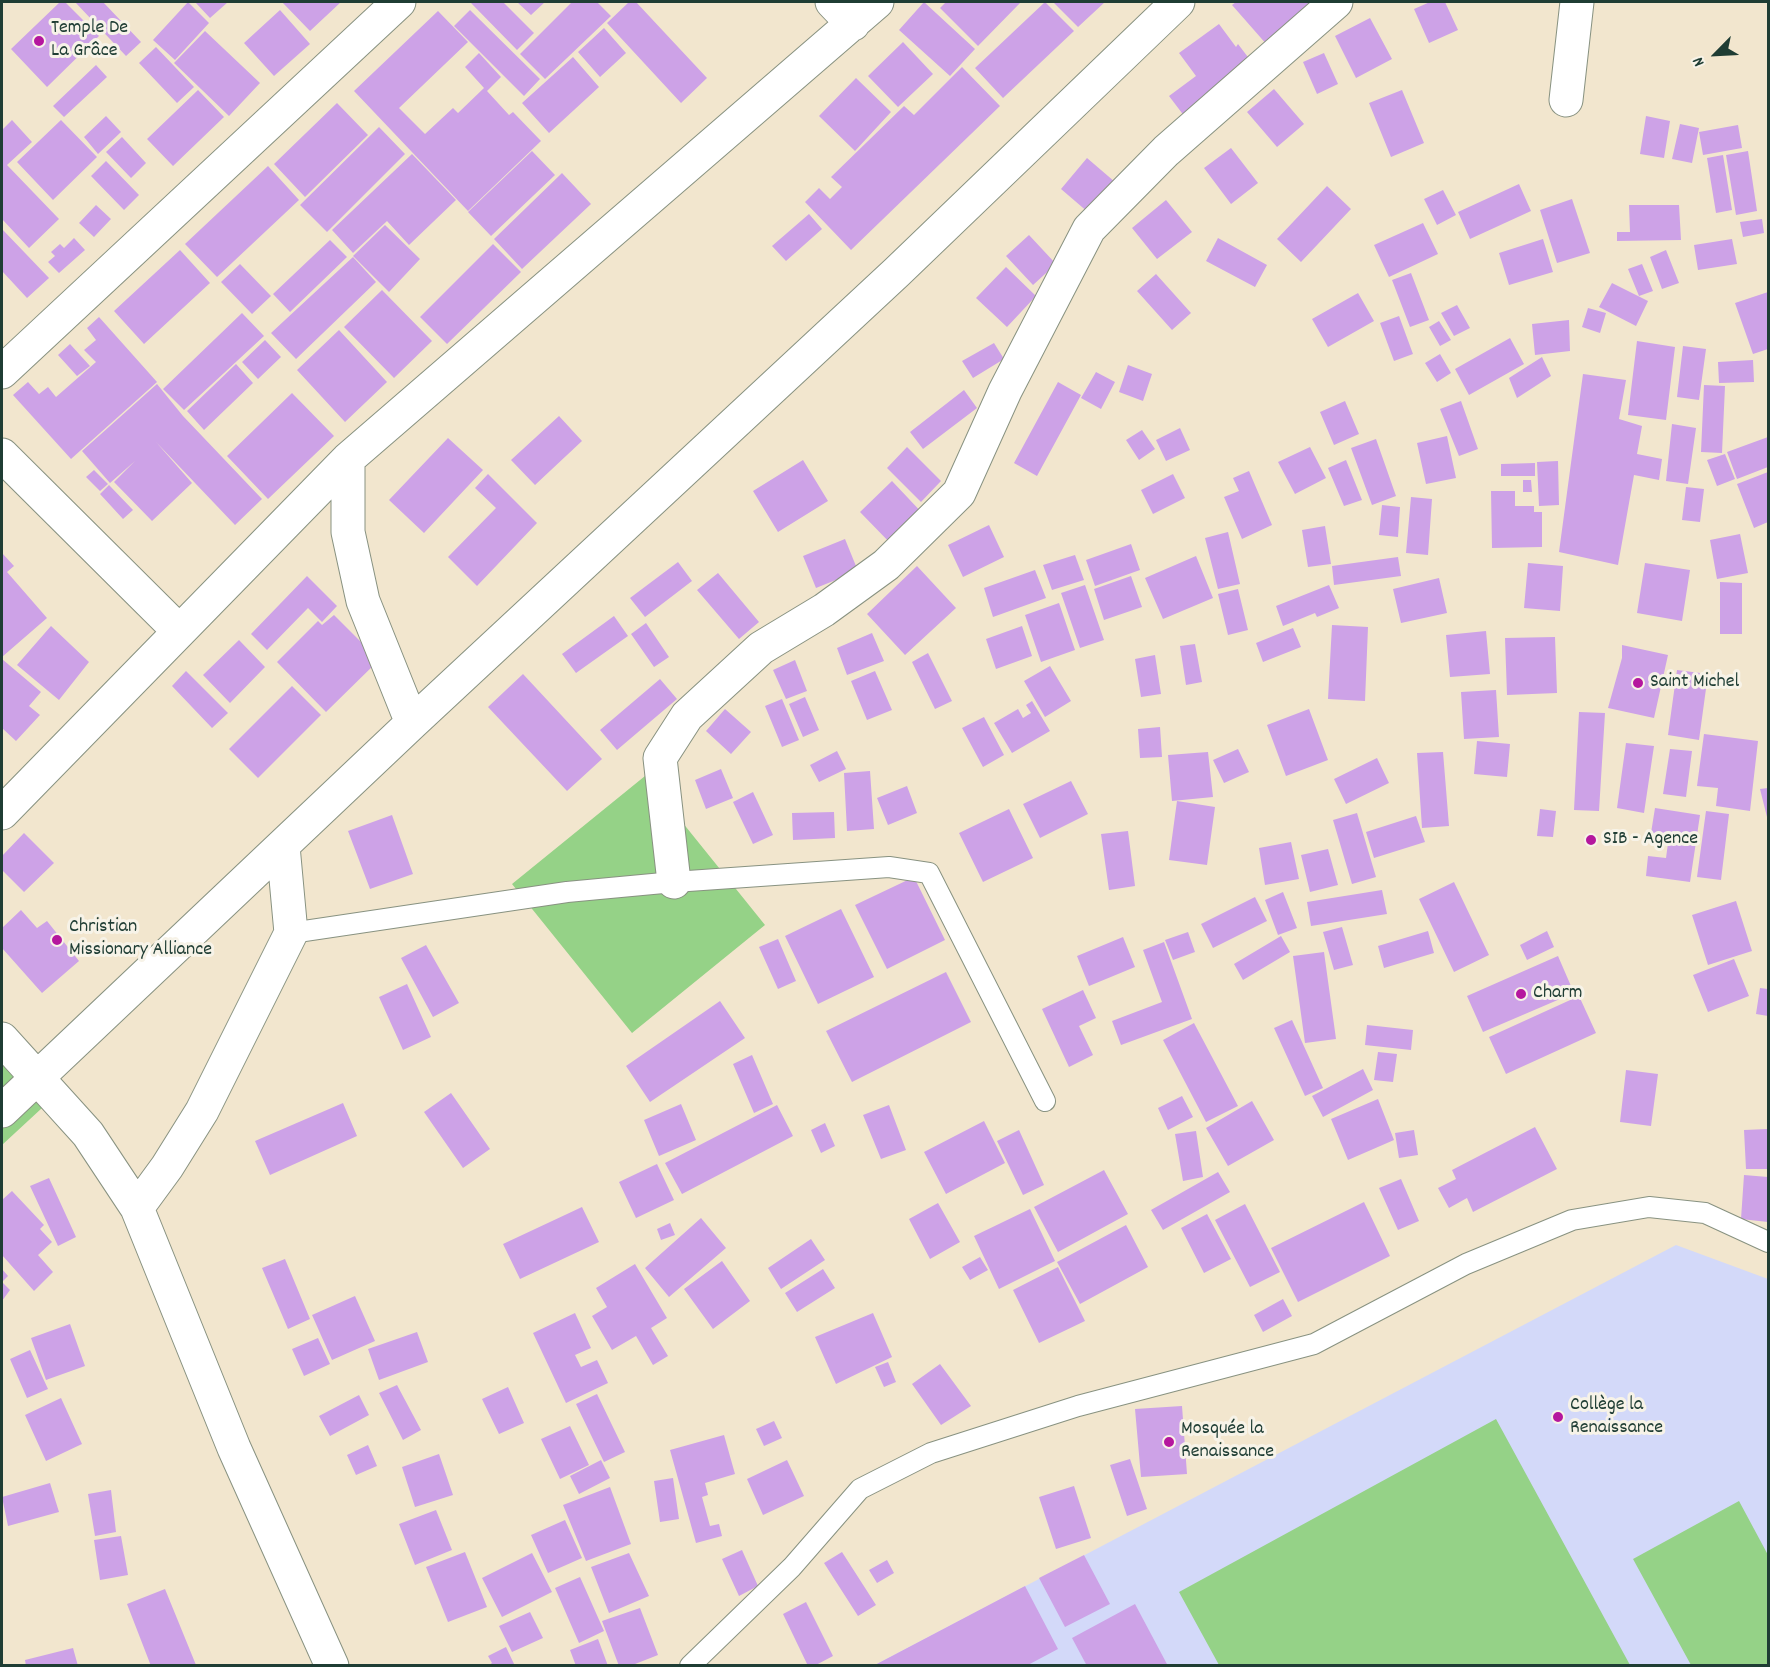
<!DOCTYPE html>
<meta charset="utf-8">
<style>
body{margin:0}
#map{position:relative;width:1770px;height:1667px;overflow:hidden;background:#f2e6ce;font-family:Dekko,sans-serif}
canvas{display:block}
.frame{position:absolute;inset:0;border:3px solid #1f3d34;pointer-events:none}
.north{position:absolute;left:1686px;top:24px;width:60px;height:60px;-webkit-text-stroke:4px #f7f3e8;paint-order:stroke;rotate:246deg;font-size:16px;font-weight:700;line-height:24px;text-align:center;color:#1f3d34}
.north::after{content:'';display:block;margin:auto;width:21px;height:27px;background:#1f3d34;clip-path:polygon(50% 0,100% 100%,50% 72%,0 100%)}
</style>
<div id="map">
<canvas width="1770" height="1667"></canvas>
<div class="frame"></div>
<div class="north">N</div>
</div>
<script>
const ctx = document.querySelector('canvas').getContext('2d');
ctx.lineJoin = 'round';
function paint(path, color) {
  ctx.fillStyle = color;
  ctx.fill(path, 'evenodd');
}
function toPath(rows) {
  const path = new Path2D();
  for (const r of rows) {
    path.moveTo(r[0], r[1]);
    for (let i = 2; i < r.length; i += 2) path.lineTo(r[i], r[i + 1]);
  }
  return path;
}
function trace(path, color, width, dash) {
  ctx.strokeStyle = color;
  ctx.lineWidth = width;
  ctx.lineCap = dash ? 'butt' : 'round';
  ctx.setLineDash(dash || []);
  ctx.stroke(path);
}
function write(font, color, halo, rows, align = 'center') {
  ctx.font = font + ' Dekko,sans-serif';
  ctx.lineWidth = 6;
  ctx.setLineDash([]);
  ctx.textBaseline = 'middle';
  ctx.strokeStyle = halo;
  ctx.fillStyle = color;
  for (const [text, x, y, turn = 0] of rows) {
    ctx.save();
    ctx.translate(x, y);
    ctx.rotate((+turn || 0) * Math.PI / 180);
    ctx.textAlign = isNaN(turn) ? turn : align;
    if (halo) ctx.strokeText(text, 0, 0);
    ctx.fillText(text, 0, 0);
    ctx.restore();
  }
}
paint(toPath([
 [1676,1245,1768,1279,1768,1665,873,1666]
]), '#d3d9f9');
paint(toPath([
 [645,776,765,925,632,1033,512,884],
 [2,1063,55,1096,2,1145],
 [1496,1419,1630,1665,1219,1665,1179,1592],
 [1739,1501,1768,1555,1768,1665,1691,1665,1633,1559]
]), '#95d287');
paint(toPath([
 [60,2,65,2,99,36,47,87,11,49],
 [75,2,103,2,141,42,126,56],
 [188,2,209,23,175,60,153,40],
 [195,2,228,2,210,18],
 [282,2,341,2,310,31],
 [472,2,503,2,534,33,517,50,471,3],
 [517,2,545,2,531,15],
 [572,2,597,2,611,16,545,79,520,54],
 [629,2,636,2,707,78,681,103,607,23],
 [924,2,975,49,950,76,899,30],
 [946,2,1021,2,978,46,940,8],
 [1045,2,1074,31,1003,98,975,68],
 [1053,2,1105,2,1078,27],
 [1236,2,1335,2,1275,54,1232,5],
 [1430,2,1445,2,1458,30,1429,43,1414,9],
 [280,10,310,44,274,76,244,43],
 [470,10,540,79,524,96,454,26],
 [438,11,468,42,399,108,425,134,453,108,458,113,484,88,465,67,479,53,501,77,487,91,509,115,513,112,541,141,468,211,354,91],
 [1370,18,1392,59,1356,78,1335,36],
 [1219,24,1236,47,1238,44,1257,69,1188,121,1169,96,1196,76,1179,53],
 [604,28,626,53,600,77,578,52],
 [205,31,260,83,229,116,174,63],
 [903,42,933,74,898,107,868,76],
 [156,47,194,87,177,103,139,63],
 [1324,53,1338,84,1317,94,1303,62],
 [573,57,599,87,549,133,522,103],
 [96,65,107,77,64,117,53,106],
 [962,67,1000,106,851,250,805,202,819,188,830,199,842,187,831,177,904,106,914,115],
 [856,78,891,112,855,151,819,116],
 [1274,89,1304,124,1277,147,1247,112],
 [198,90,224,117,173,166,147,139],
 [1402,90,1424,143,1391,157,1369,103],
 [337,103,368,135,305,197,274,164],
 [106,116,121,132,98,154,84,137],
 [1646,116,1670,121,1664,158,1640,154],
 [12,120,32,142,7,165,59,219,29,248,2,219,2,130],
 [61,120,97,157,53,200,17,162],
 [1680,124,1699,128,1692,163,1672,159],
 [1738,125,1742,148,1703,155,1699,132],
 [379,127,405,154,327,232,300,205],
 [122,137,146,163,131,178,106,152],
 [1231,148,1258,183,1231,204,1204,168],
 [532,151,555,175,491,236,468,212],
 [1748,151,1757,211,1736,215,1726,155],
 [412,154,456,200,409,245,387,221,353,253,332,230],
 [1723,155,1732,210,1716,213,1707,158],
 [1087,158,1115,182,1089,213,1061,189],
 [106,161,139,195,124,210,91,176],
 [268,166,299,200,217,277,185,244],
 [562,173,591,204,522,269,494,239],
 [1519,184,1531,211,1470,239,1458,212],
 [1327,186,1351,209,1301,262,1277,239],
 [1443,190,1456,215,1437,225,1424,199],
 [1572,199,1590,253,1557,263,1540,210],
 [1166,200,1192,232,1157,259,1132,228],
 [96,205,111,219,94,237,79,223],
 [1629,205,1679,205,1681,240,1617,241,1617,232,1630,232],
 [809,214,822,229,786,261,772,246],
 [1762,219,1764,233,1743,237,1740,222],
 [1423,223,1438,254,1389,277,1374,245],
 [385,225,420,259,389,292,353,256],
 [2,229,49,278,27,298,2,271],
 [1029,235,1056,264,1033,285,1006,256],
 [74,238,85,250,59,273,48,262,55,256,51,252,60,244,64,248],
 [1218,238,1267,265,1255,287,1206,261],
 [1543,239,1553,272,1509,285,1499,253],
 [1732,239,1737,264,1698,270,1694,245],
 [330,240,347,257,290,312,273,294],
 [493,244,521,272,447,344,420,317],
 [180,250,210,283,144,344,114,311],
 [1666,250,1679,283,1662,289,1650,257],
 [353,257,376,282,296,359,271,333],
 [240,264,271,296,252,314,221,282],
 [1642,264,1653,291,1639,296,1628,269],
 [1006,267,1036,296,1007,327,976,298],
 [1411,273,1429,320,1410,327,1392,280],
 [1156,274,1191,313,1172,330,1137,291],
 [1612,283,1648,301,1636,326,1599,307],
 [382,290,432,341,394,378,344,327],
 [1768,292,1768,349,1753,354,1735,303],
 [1358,293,1374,321,1328,347,1312,319],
 [1457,305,1470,328,1454,336,1441,313],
 [1588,308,1606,313,1600,333,1582,327],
 [242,313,264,336,184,410,163,389],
 [1399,316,1413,354,1394,361,1380,323],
 [99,317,157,382,71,459,13,395,28,382,39,394,48,387,56,397,96,362,84,350,96,340,87,328],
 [1569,320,1570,351,1535,355,1532,324],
 [1439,321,1451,340,1440,346,1429,327],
 [339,330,387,382,345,422,297,370],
 [1510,338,1524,364,1469,395,1455,369],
 [265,340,281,357,258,379,242,362],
 [1637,341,1675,347,1666,420,1628,415],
 [994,343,1004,359,973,378,962,361],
 [70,344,90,366,77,376,58,355],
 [1683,346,1706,349,1699,400,1677,397],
 [1440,354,1451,373,1437,382,1425,363],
 [1542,357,1551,376,1517,398,1509,378],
 [1753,360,1754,382,1719,383,1718,362],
 [236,364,253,383,204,430,187,411],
 [1128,365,1152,374,1143,401,1119,392],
 [1096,372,1115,382,1101,409,1081,398],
 [1583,374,1626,380,1619,419,1642,426,1637,454,1662,459,1659,480,1634,475,1618,565,1559,552],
 [1058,382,1081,395,1037,476,1014,463],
 [157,384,183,416,262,499,235,525,156,442,192,483,152,521,114,482,135,461,110,483,82,451],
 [1704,385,1725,386,1722,453,1701,452],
 [964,390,977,408,923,449,910,432],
 [292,393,334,436,268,499,227,456],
 [1345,401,1359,434,1334,445,1320,412],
 [1461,401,1478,449,1459,456,1440,409],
 [559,416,582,441,535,485,511,460],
 [1672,424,1696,428,1688,484,1666,481],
 [1180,428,1190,450,1166,461,1156,440],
 [1142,430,1155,449,1139,460,1126,440],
 [1447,436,1456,478,1426,484,1417,443],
 [1768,437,1768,467,1737,479,1727,452],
 [448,438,483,470,424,533,389,500],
 [1376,439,1396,496,1372,505,1351,448],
 [907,447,941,481,921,502,887,468],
 [1310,447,1326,478,1295,494,1278,462],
 [1725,454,1735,479,1717,486,1707,460],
 [803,460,828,501,778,532,753,491],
 [1346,460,1362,500,1344,506,1328,468],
 [1558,461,1559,505,1539,506,1537,462],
 [1535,463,1535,476,1501,476,1501,464],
 [94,470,108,484,100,491,86,477],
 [1249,471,1272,525,1242,539,1224,497,1239,491,1233,478],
 [1768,472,1768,522,1754,528,1737,484],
 [488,474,537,523,477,586,448,557,496,508,475,488],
 [1173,474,1185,498,1153,514,1141,490],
 [1523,480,1531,480,1532,492,1523,492],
 [892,481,925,516,894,547,860,512],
 [109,485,133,510,123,519,100,494],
 [1686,487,1704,489,1700,522,1682,520],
 [1491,491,1515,491,1515,506,1534,506,1534,512,1542,512,1542,547,1492,548],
 [1411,497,1432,499,1428,555,1406,553],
 [1382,505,1400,507,1398,537,1379,535],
 [989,525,1004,557,963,577,948,545],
 [1325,526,1331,564,1308,567,1302,530],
 [1228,532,1240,584,1218,589,1205,538],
 [1740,534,1748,573,1717,579,1710,540],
 [845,539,858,571,816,588,803,556],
 [1131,544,1140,570,1095,586,1086,560],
 [2,553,14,566,7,572,47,618,2,657],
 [1075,555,1084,580,1052,590,1043,565],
 [1196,556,1213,598,1163,619,1145,578],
 [1398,557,1401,576,1334,585,1332,566],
 [678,562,692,581,645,617,630,598],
 [1528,563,1563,566,1560,611,1524,608],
 [1645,563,1690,570,1682,621,1637,613],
 [917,566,956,608,905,655,867,614],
 [1035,570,1046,598,993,617,984,588],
 [718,573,759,622,739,639,697,590],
 [307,576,337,606,322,622,308,608,267,650,251,634],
 [1131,576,1142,607,1104,620,1094,589],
 [1439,578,1447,613,1401,623,1393,589],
 [1720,582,1742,583,1742,634,1720,634],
 [1085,585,1104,640,1080,648,1061,593],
 [1329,585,1339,608,1317,617,1315,613,1283,626,1276,606],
 [1238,589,1248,630,1228,635,1218,594],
 [1059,603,1075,650,1041,662,1025,615],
 [334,615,379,660,326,712,277,662,318,621,322,625],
 [614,616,628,636,576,673,562,654],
 [646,623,669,657,654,667,631,634],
 [1332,625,1368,627,1365,701,1328,699],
 [51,626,89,662,59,700,17,665],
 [1022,626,1032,656,996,669,986,639],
 [1293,628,1301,647,1263,662,1256,643],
 [1486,631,1490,674,1450,677,1446,635],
 [872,633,884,661,847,675,837,648],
 [1555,637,1557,693,1507,695,1505,638],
 [239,640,265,667,230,703,203,675],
 [1195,644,1202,682,1186,685,1180,646],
 [1622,645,1668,655,1654,718,1608,708,1622,658],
 [928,653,952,701,935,709,912,662],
 [1155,655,1161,694,1141,697,1135,659],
 [2,659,41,692,29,706,40,715,16,741,2,728],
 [795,660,807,691,786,699,773,670],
 [1050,666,1071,701,1045,717,1024,681],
 [1677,670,1708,674,1699,740,1668,735],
 [186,671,228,713,212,728,172,686],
 [875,671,892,710,867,720,851,681],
 [523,674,602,759,567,791,488,707],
 [660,679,677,699,617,750,600,730],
 [292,686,321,715,258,778,229,749],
 [1496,690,1499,737,1464,739,1461,692],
 [805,697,819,730,803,737,789,704],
 [782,699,799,740,782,747,765,706],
 [1032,701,1050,731,1012,753,994,723,1018,709,1023,718,1031,713,1026,705],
 [725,709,751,732,731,754,706,731],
 [1309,709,1328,760,1286,776,1267,725],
 [1579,712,1605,713,1599,811,1574,810],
 [984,717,1004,755,983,767,962,728],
 [1160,727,1162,757,1140,758,1138,729],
 [1704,734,1758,741,1750,811,1716,806,1718,788,1697,786],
 [1477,741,1510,744,1507,777,1474,774],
 [1626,743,1654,746,1644,813,1617,808],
 [1238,749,1249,772,1224,783,1213,760],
 [1670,749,1692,751,1686,797,1663,794],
 [837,751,846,769,819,782,810,765],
 [1208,752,1213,797,1172,801,1168,755],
 [1443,752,1449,826,1422,828,1417,753],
 [1377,758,1389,783,1346,804,1334,779],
 [721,769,733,798,706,809,695,780],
 [870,771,874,829,847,831,844,773],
 [1071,781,1088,814,1040,838,1023,804],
 [907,786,917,813,888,825,877,798],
 [1768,788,1768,821,1760,789],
 [753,792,773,835,753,844,733,802],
 [1177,801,1215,807,1207,865,1169,860],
 [1655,808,1700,815,1690,882,1646,876,1648,856,1666,858,1669,836,1651,833],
 [1009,809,1033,858,983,882,959,833],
 [1540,809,1556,811,1553,837,1537,836],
 [1706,811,1729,814,1721,880,1697,877],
 [834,812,835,838,793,840,792,813],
 [1357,813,1376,877,1352,884,1333,820],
 [392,815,413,874,370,889,348,831],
 [1416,816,1425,842,1374,858,1366,832],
 [1128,831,1135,886,1109,890,1101,834],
 [24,833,54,863,24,892,2,870,2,856],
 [1291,842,1299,879,1265,885,1259,848],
 [1328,849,1338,885,1310,892,1301,855],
 [914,877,945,940,887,969,855,905],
 [1454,882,1489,955,1454,972,1419,899],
 [1382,890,1387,914,1311,926,1307,902],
 [1283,892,1297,928,1278,935,1265,900],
 [1255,897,1267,921,1213,948,1201,924],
 [1736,901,1752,951,1708,965,1692,915],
 [841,909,874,977,818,1004,785,936],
 [21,910,37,928,47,921,79,961,42,993,2,948,2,928],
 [1342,927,1353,965,1334,970,1323,932],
 [1428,931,1434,953,1384,968,1378,946],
 [1547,931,1554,947,1527,960,1520,945],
 [1188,932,1195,952,1173,960,1165,940],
 [1281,936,1290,952,1243,980,1234,964],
 [1123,937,1135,967,1089,986,1077,956],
 [778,939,796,981,778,989,759,947],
 [1164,942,1192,1019,1121,1045,1112,1021,1162,1002,1143,950],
 [426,945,459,1003,433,1017,401,958],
 [1324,952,1336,1039,1305,1043,1293,956],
 [1558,956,1574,993,1483,1032,1467,996],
 [1734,959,1749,996,1708,1012,1693,975],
 [946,972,971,1022,852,1082,826,1031],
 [407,984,431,1037,403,1050,379,997],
 [1760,988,1768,989,1768,1016,1756,1014],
 [1083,990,1096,1018,1079,1026,1093,1055,1069,1067,1042,1009],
 [1579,996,1596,1033,1506,1074,1489,1037],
 [720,1001,745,1038,650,1102,626,1066],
 [1292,1020,1323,1088,1305,1096,1274,1028],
 [1194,1023,1238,1106,1206,1122,1163,1040],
 [1367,1025,1413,1030,1411,1050,1365,1045],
 [1378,1052,1397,1054,1393,1082,1374,1080],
 [752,1055,773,1104,754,1113,733,1064],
 [1363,1069,1373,1090,1323,1117,1312,1096],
 [1626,1070,1658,1074,1651,1126,1620,1122],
 [451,1093,490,1149,463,1168,424,1112],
 [1182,1096,1193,1117,1168,1130,1158,1108],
 [1378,1099,1394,1140,1348,1160,1331,1119],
 [1252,1101,1274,1140,1228,1166,1206,1128],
 [343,1103,357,1136,270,1175,255,1141],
 [681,1104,696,1140,659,1156,644,1120],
 [777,1105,793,1136,682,1194,665,1163],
 [889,1105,906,1150,881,1159,863,1115],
 [984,1121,1005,1163,946,1194,924,1152],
 [825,1123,835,1146,821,1153,811,1130],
 [1535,1127,1557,1169,1473,1212,1467,1198,1449,1208,1438,1188,1456,1179,1452,1170],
 [1768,1129,1768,1169,1746,1169,1744,1130],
 [1019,1130,1044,1185,1023,1195,997,1141],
 [1414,1130,1418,1155,1399,1158,1395,1133],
 [1196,1131,1203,1177,1183,1181,1175,1134],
 [657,1164,674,1200,636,1218,619,1182],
 [1104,1170,1128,1214,1058,1252,1034,1207],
 [1218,1172,1230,1192,1163,1230,1151,1210],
 [1744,1175,1768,1177,1768,1222,1741,1219],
 [49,1178,76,1237,58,1246,30,1186],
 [1401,1179,1419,1221,1398,1230,1379,1188],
 [12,1191,44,1225,40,1229,52,1242,38,1255,53,1272,34,1291,2,1255,2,1200],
 [1364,1202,1390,1256,1298,1302,1271,1248],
 [938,1203,960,1242,930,1259,909,1219],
 [1245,1204,1280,1272,1250,1287,1215,1220],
 [582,1207,599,1242,520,1279,503,1244],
 [1030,1209,1055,1261,999,1289,974,1236],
 [1207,1214,1231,1259,1204,1273,1181,1228],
 [701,1218,726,1248,669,1297,645,1268],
 [670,1223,675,1235,661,1240,657,1229],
 [1126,1225,1148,1267,1080,1304,1057,1262],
 [811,1239,825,1260,781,1289,768,1268],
 [980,1257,988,1270,970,1280,962,1267],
 [285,1259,310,1319,288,1329,262,1268],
 [722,1261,750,1301,713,1329,684,1289],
 [635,1264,667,1318,651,1328,668,1356,653,1365,636,1336,612,1350,592,1316,607,1307,596,1288],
 [1058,1267,1085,1321,1039,1343,1013,1290],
 [2,1269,8,1276,2,1282,10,1290,2,1301],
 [823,1269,835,1288,797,1312,785,1293],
 [355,1296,375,1341,332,1360,312,1315],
 [1283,1299,1292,1316,1263,1332,1254,1315],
 [575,1313,591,1348,575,1355,581,1367,597,1360,608,1383,566,1403,533,1333],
 [873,1313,892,1357,836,1384,815,1337],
 [70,1324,85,1366,46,1380,31,1338],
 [417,1332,428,1362,379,1380,368,1349],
 [318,1338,330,1364,304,1376,292,1349],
 [30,1350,48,1389,27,1398,10,1359],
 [888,1362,896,1382,884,1387,875,1367],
 [940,1364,971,1406,941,1425,912,1384],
 [397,1385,421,1430,403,1440,379,1393],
 [508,1387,524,1423,499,1434,482,1399],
 [597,1394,625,1452,604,1462,576,1404],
 [359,1395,369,1415,330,1436,319,1416],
 [61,1398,82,1444,46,1461,25,1415],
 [1182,1406,1187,1474,1141,1477,1135,1409],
 [774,1421,782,1438,764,1446,756,1429],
 [570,1426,589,1465,560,1479,541,1439],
 [724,1435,735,1474,705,1483,708,1495,702,1497,710,1526,719,1524,722,1536,696,1543,670,1450],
 [368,1445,377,1466,356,1475,347,1455],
 [439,1454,453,1495,415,1507,402,1467],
 [1130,1459,1147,1509,1127,1516,1110,1465],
 [601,1460,610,1478,579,1494,570,1476],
 [787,1460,804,1496,763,1515,747,1479],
 [673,1478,679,1519,660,1522,654,1481],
 [50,1483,59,1512,8,1526,2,1497],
 [1074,1486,1091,1538,1056,1549,1039,1497],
 [610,1487,631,1544,586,1561,563,1505],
 [111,1490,116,1532,95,1536,88,1494],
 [436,1510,452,1550,415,1565,399,1524],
 [565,1520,582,1558,548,1573,531,1535],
 [121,1536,128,1575,100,1580,94,1540],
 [742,1550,758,1586,739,1596,722,1559],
 [465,1552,487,1607,448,1622,426,1567],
 [842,1552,876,1605,858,1616,824,1563],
 [532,1553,552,1592,502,1617,482,1578],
 [629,1553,649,1596,609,1613,591,1567],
 [1084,1555,1110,1604,1065,1627,1039,1578],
 [887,1560,894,1573,877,1583,869,1570],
 [580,1577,604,1631,579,1643,555,1588],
 [1025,1586,1058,1649,1026,1666,873,1666],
 [165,1589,196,1665,195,1666,151,1666,127,1604],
 [806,1602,833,1656,814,1666,808,1666,783,1614],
 [1135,1604,1168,1666,1087,1666,1072,1638],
 [640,1608,658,1655,630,1666,619,1666,602,1621],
 [530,1612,543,1638,512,1652,499,1626],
 [598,1639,608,1666,576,1666,570,1650],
 [506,1647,515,1666,488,1666,492,1663,488,1656],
 [73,1648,78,1666,26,1666,25,1660]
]), '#cda2e7');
const service = toPath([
 [291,933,567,892,674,882,889,867,929,873,1045,1101],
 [690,1666,792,1567,860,1489,931,1453,1078,1406,1314,1344,1466,1264,1572,1220,1649,1207,1705,1213,1768,1242]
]);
const minor = toPath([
 [832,2,853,24],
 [1566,100,1577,2],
 [2,372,399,2],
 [2,455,178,630],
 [348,459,348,532,363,601,412,723],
 [2,813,348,459,877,2],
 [674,882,660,758,687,716,761,648,824,610,886,565,959,493,1005,391,1089,229,1166,151,1336,2],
 [2,1039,88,1134,137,1208,234,1448,332,1666],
 [2,1111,412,723,897,272,1178,2],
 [137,1208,167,1167,202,1111,291,933,283,846]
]);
trace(service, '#889281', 22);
trace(minor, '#889281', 35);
trace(service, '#fff', 20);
trace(minor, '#fff', 33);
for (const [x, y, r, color] of [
 [39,41,6,"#b5179e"],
 [1638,683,6,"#b5179e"],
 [1591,840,6,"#b5179e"],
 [57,940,6,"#b5179e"],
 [1521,994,6,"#b5179e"],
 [1558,1417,6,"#b5179e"],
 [1169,1442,6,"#b5179e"]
]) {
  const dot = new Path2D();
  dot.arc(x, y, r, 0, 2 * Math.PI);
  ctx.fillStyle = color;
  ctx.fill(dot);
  trace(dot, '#f7f3e8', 2);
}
write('20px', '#1f3d34', '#f7f3e8', [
 ["Temple De",51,29],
 ["La Grâce",51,52],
 ["Saint Michel",1650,683],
 ["SIB - Agence",1603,840],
 ["Christian",69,928],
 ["Missionary Alliance",69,951],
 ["Charm",1533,994],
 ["Collège la",1570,1406],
 ["Renaissance",1570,1429],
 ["Mosquée la",1181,1430],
 ["Renaissance",1181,1453]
], 'left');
</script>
